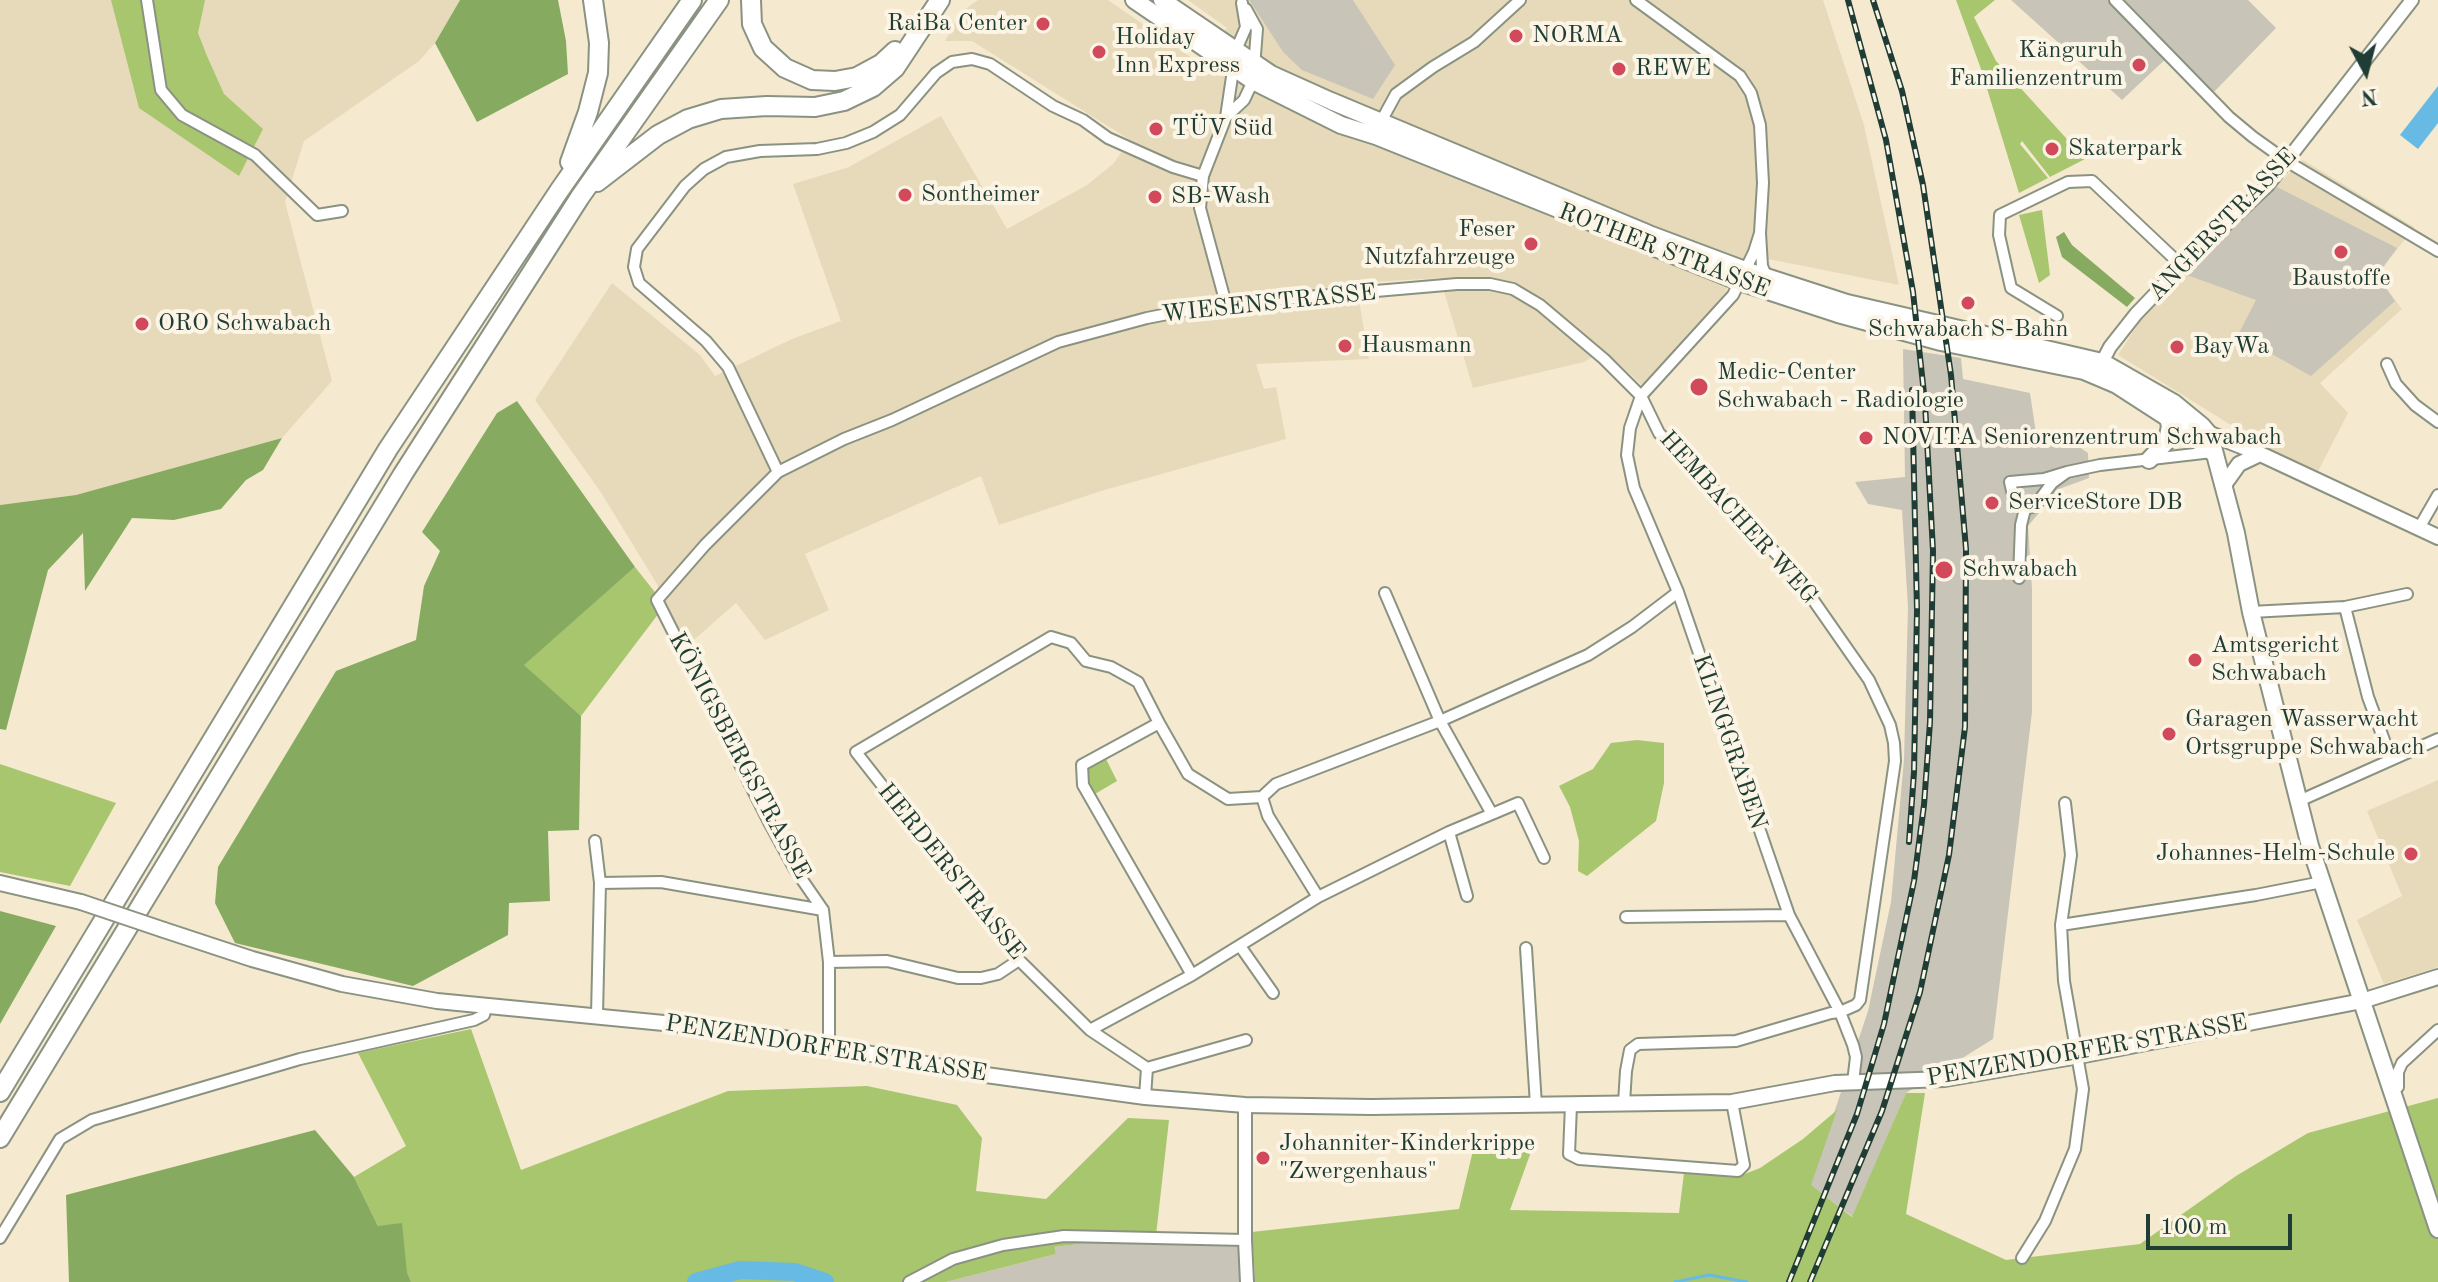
<!DOCTYPE html>
<meta charset="utf-8">
<style>
body{margin:0}
#map{position:relative;width:2438px;height:1282px;overflow:hidden;background:#f5e9d0;font-family:"Old Standard TT",serif}
canvas{display:block}
.north{position:absolute;left:2326px;top:32px;width:80px;height:80px;-webkit-text-stroke:6px #fcf5e5;paint-order:stroke;rotate:173deg;font-size:22px;font-weight:700;line-height:32px;text-align:center;color:#1f3d34}
.north::after{content:'';display:block;margin:auto;width:28px;height:36px;background:#1f3d34;clip-path:polygon(50% 0,100% 100%,50% 72%,0 100%)}
.scale{position:absolute;left:2146px;top:1214px;width:146px;height:36px;box-sizing:border-box;border:4px solid #1f3d34;border-top:0;padding-left:10px;font-size:24px;line-height:28px;white-space:nowrap;color:#1f3d34;-webkit-text-stroke:6px #fcf5e5;paint-order:stroke}
</style>
<div id="map">
<canvas width="2438" height="1282"></canvas>
<div class="north">N</div>
<div class="scale">100 m</div>
</div>
<script>
const ctx = document.querySelector('canvas').getContext('2d');
ctx.lineJoin = 'round';
function paint(path, color) {
  ctx.fillStyle = color;
  ctx.fill(path, 'evenodd');
}
function toPath(rows) {
  const path = new Path2D();
  for (const r of rows) {
    path.moveTo(r[0], r[1]);
    for (let i = 2; i < r.length; i += 2) path.lineTo(r[i], r[i + 1]);
  }
  return path;
}
function trace(path, color, width, dash) {
  ctx.strokeStyle = color;
  ctx.lineWidth = width;
  ctx.lineCap = dash ? 'butt' : 'round';
  ctx.setLineDash(dash || []);
  ctx.stroke(path);
}
function write(font, color, halo, rows, align = 'center') {
  ctx.font = font + ' "Old Standard TT",serif';
  ctx.lineWidth = 8;
  ctx.setLineDash([]);
  ctx.textBaseline = 'middle';
  ctx.strokeStyle = halo;
  ctx.fillStyle = color;
  for (const [text, x, y, turn = 0] of rows) {
    ctx.save();
    ctx.translate(x, y);
    ctx.rotate((+turn || 0) * Math.PI / 180);
    ctx.textAlign = isNaN(turn) ? turn : align;
    if (halo) ctx.strokeText(text, 0, 0);
    ctx.fillText(text, 0, 0);
    ctx.restore();
  }
}
paint(toPath([
 [0,0,460,0,435,43,419,61,304,141,285,202,332,381,282,438,76,495,0,505],
 [978,0,1108,0,1201,64,1227,28,1188,0,1249,0,1283,52,1366,21,1353,0,1823,0,1864,125,1899,285,1748,255,1723,295,1642,385,1604,350,1584,362,1473,388,1440,278,1356,283,1369,359,1256,364,1264,389,1276,387,1286,439,1101,491,999,525,981,476,805,554,829,610,765,640,736,603,688,645,665,605,657,584,600,491,535,400,612,283,700,355,715,376,792,339,841,321,793,184,849,167,941,116,1007,229,1087,185,1113,164,1130,140,972,41,945,41,961,12],
 [2303,160,2414,227,2377,276,2402,309,2320,383,2348,413,2315,477,2118,355,2140,321,2184,274],
 [2438,780,2438,967,2384,984,2357,920,2402,896,2367,811]
]), '#e7daba');
paint(toPath([
 [1249,0,1353,0,1395,65,1373,99,1302,70,1283,52],
 [2011,0,2248,0,2276,28,2212,94,2172,53,2122,100],
 [2277,187,2397,248,2377,275,2395,301,2311,376,2238,335,2256,300,2184,274],
 [1903,349,1961,358,1963,379,2030,393,2036,433,2069,440,2088,453,2089,478,2059,489,2028,526,2032,589,2032,712,1993,1039,1906,1093,1853,1217,1810,1185,1868,1011,1891,902,1904,760,1908,607,1902,510,1868,504,1855,482,1905,477],
 [1156,1235,1253,1243,1255,1278,1241,1282,946,1282,1056,1254,1053,1247]
]), '#c8c4b8');
paint(toPath([
 [111,0,205,0,198,33,207,56,224,94,263,129,239,176,139,108],
 [1956,0,1995,0,1974,17,1996,61,2085,159,2050,177,2022,141,2020,144,2048,178,2019,193,1981,69],
 [2042,210,2050,275,2039,283,2019,215],
 [635,567,665,605,581,716,523,665],
 [1637,740,1664,743,1664,783,1656,821,1587,876,1578,871,1579,841,1570,807,1559,786,1593,769,1611,743],
 [1105,757,1117,781,1095,794,1089,784,1089,767],
 [0,764,116,803,70,886,0,872],
 [471,1029,521,1170,728,1091,867,1086,957,1105,982,1138,976,1191,1046,1199,1128,1118,1169,1120,1156,1235,1054,1247,1056,1254,946,1282,411,1282,378,1226,354,1177,406,1146,358,1053],
 [1906,1093,1925,1093,1906,1214,2006,1260,2140,1244,2236,1176,2308,1133,2438,1098,2438,1282,1241,1282,1255,1277,1252,1232,1459,1209,1476,1138,1532,1149,1510,1210,1679,1213,1684,1173,1737,1177,1760,1168,1803,1139,1837,1110,1811,1185,1852,1217]
]), '#a8c66d');
paint(toPath([
 [460,0,558,0,566,41,568,74,477,122,435,43],
 [2064,232,2072,245,2135,298,2127,307,2062,257,2056,237],
 [517,401,635,567,524,665,581,716,579,830,548,831,550,901,509,903,508,935,413,986,235,943,215,903,218,867,336,671,416,640,424,586,440,551,422,532,497,413],
 [282,438,263,470,246,480,221,509,174,520,132,518,85,591,83,533,48,570,6,730,0,729,0,505,76,495],
 [0,911,56,926,0,1024],
 [315,1130,354,1177,378,1226,402,1223,407,1273,411,1282,69,1282,66,1195]
]), '#86ab60');
paint(toPath([
 [2438,86,2438,123,2418,149,2400,135]
]), '#67bae3');
trace(toPath([
 [1675,1282,1709,1275,1747,1282]
]), '#67bae3', 3);
trace(toPath([
 [696,1282,740,1270,795,1272,825,1282]
]), '#67bae3', 18);
const minor = toPath([
 [147,0,161,90,182,115,255,155,317,215,342,211],
 [1636,0,1740,76,1751,93,1760,125,1763,183,1760,233,1762,266,1767,278],
 [2115,0,2229,117,2253,137,2288,162,2438,251],
 [1227,116,1244,100,1253,81,1257,29,1246,9],
 [1378,127,1396,94,1433,67,1474,42,1520,0],
 [1760,233,1754,252,1733,295,1641,396,1630,428,1627,455,1634,488,1678,592,1789,915,1840,1012,1853,1045,1856,1057,1853,1082],
 [1226,304,1200,208,1203,176,1226,117,1236,50,1246,27,1242,3],
 [2057,316,2011,288,1999,235,2000,215,2068,182,2092,181,2182,266],
 [2387,364,2396,384,2415,405,2438,422],
 [778,472,728,367,706,341,639,283,634,267,637,249,685,186,704,169,726,157,760,151,817,149,846,143,873,132,900,115,936,73,952,62,972,59,990,64,1053,106,1083,120,1108,138,1173,167,1203,176],
 [2067,472,2052,483,2035,506,2025,509,2015,504,2010,482,2044,479,2067,472,2100,465,2212,452],
 [2419,528,2438,495],
 [2019,578,2021,525,2025,509],
 [2345,607,2368,697,2391,759],
 [2251,612,2345,607,2407,594],
 [1262,797,1268,816,1318,897,1449,832,1492,814,1440,721,1385,593],
 [1262,797,1276,784,1440,721,1588,655,1632,627,1678,592],
 [2299,801,2438,739],
 [1492,814,1518,803,1544,858],
 [1449,832,1467,896],
 [595,841,600,883,597,1015],
 [600,883,661,882,823,910,829,962,829,1044],
 [823,910,794,868,770,824,657,600,705,545,778,472,844,439,892,420,1058,342,1147,318,1214,305,1457,284,1490,284,1513,289,1540,305,1604,359,1641,396,1659,433,1793,571,1869,680,1890,725,1894,743,1895,761,1860,1000,1856,1005,1840,1012,1831,1013,1736,1041,1638,1044,1630,1050,1626,1071,1624,1103],
 [1626,917,1789,915],
 [2061,925,2256,895,2322,882],
 [1240,946,1273,993],
 [1526,948,1536,1105],
 [829,962,887,961,958,978,981,978,998,974,1019,960],
 [1192,975,1318,897],
 [1090,1030,1192,975,1083,785,1082,765,1159,723,1188,774,1228,799,1262,797],
 [1147,1068,1246,1040],
 [2398,1087,2398,1072,2402,1063,2438,1030],
 [1145,1097,1147,1068,1090,1030,1019,960,856,752,1051,637,1071,643,1086,661,1111,667,1138,682,1159,723],
 [1571,1105,1569,1154,1579,1159,1738,1171,1744,1165,1732,1102],
 [0,1238,60,1139,92,1120,300,1059,474,1020,484,1015,486,1007],
 [2022,1258,2045,1221,2075,1149,2083,1089,2064,981,2061,925,2071,855,2065,803],
 [909,1282,953,1259,1003,1245,1064,1236,1245,1240]
]);
const tertiary = toPath([
 [2099,368,2110,347,2136,314,2182,266,2267,186,2412,0],
 [1245,1105,1245,1240,1247,1282]
]);
const secondary = toPath([
 [2208,433,2256,452,2438,537],
 [2224,485,2239,464,2260,454],
 [0,883,81,902],
 [164,930,252,959,342,984,437,1001,746,1031,986,1075,1145,1097,1245,1105,1371,1107,1732,1102,1835,1083,1945,1079,2079,1056,2362,1001,2438,977]
]);
const primary = toPath([
 [1134,0,1253,81,1341,125,1376,136,1740,282,1838,314,1941,342,2084,371,2117,385,2168,418,2212,452],
 [1162,0,1271,74,1331,101,1649,234,1745,270,1847,303,2102,362,2174,403,2202,426,2208,433,2212,443,2236,533,2251,612,2310,846,2438,1229],
 [2149,460,2167,441,2170,426,2168,418]
]);
const motorway = toPath([
 [751,0,752,24,763,48,785,68,812,80,835,81,857,77,881,64,895,51],
 [570,162,588,112,598,73,599,43,593,0],
 [597,182,658,135,688,119,721,109,767,106,815,107,844,101,873,87,895,68,940,0],
 [0,1092,388,449,559,191,692,0],
 [0,1138,403,474,580,197,719,0]
]);
trace(minor, '#8a9382', 14);
trace(tertiary, '#8a9382', 16);
trace(secondary, '#8a9382', 18);
trace(primary, '#8a9382', 20);
trace(motorway, '#8a9382', 22);
trace(minor, '#fff', 10);
trace(tertiary, '#fff', 12);
trace(secondary, '#fff', 14);
trace(primary, '#fff', 16);
trace(motorway, '#fff', 18);
const rail = toPath([
 [1909,842,1914,772,1917,610,1912,390],
 [1789,1282,1857,1114,1884,1024,1914,881,1924,805,1930,722,1933,551,1925,403,1913,292,1886,140,1848,0],
 [1810,1282,1882,1111,1920,992,1949,855,1965,727,1966,549,1951,375,1923,185,1902,91,1873,0]
]);
trace(rail, '#1f3d34', 6);
trace(rail, '#fcf5e5', 3, [9]);
const secondaryBridge = toPath([
 [81,902,164,930]
]);
trace(secondaryBridge, '#8a9382', 18, []);
trace(secondaryBridge, '#fff', 14);
for (const [x, y, r, color] of [
 [1043,24,8,"#d1495b"],
 [1516,36,8,"#d1495b"],
 [1099,52,8,"#d1495b"],
 [2139,65,8,"#d1495b"],
 [1619,69,8,"#d1495b"],
 [1156,129,8,"#d1495b"],
 [2052,149,8,"#d1495b"],
 [905,195,8,"#d1495b"],
 [1155,197,8,"#d1495b"],
 [1531,244,8,"#d1495b"],
 [2341,252,8,"#d1495b"],
 [1968,303,8,"#d1495b"],
 [142,324,8,"#d1495b"],
 [1345,346,8,"#d1495b"],
 [2177,347,8,"#d1495b"],
 [1699,387,10,"#d1495b"],
 [1866,438,8,"#d1495b"],
 [1992,503,8,"#d1495b"],
 [1944,570,10,"#d1495b"],
 [2195,660,8,"#d1495b"],
 [2169,734,8,"#d1495b"],
 [2411,854,8,"#d1495b"],
 [1263,1158,8,"#d1495b"]
]) {
  const dot = new Path2D();
  dot.arc(x, y, r, 0, 2 * Math.PI);
  ctx.fillStyle = color;
  ctx.fill(dot);
  trace(dot, '#fcf5e5', 3);
}
write('24px', '#1f3d34', '#fcf5e5', [
 ["RaiBa Center",1027,24,"right"],
 ["NORMA",1532,36],
 ["Holiday",1115,38],
 ["Inn Express",1115,66],
 ["Känguruh",2123,51,"right"],
 ["Familienzentrum",2123,79,"right"],
 ["REWE",1635,69],
 ["TÜV Süd",1172,129],
 ["Skaterpark",2068,149],
 ["Sontheimer",921,195],
 ["SB-Wash",1171,197],
 ["Feser",1515,230,"right"],
 ["Nutzfahrzeuge",1515,258,"right"],
 ["Baustoffe",2341,279,"center"],
 ["ORO Schwabach",158,324],
 ["Schwabach S-Bahn",1968,330,"center"],
 ["Hausmann",1361,346],
 ["BayWa",2193,347],
 ["Medic-Center",1717,373],
 ["Schwabach - Radiologie",1717,401],
 ["NOVITA Seniorenzentrum Schwabach",1882,438],
 ["ServiceStore DB",2008,503],
 ["Schwabach",1962,570],
 ["Amtsgericht",2211,646],
 ["Schwabach",2211,674],
 ["Garagen Wasserwacht",2185,720],
 ["Ortsgruppe Schwabach",2185,748],
 ["Johannes-Helm-Schule",2395,854,"right"],
 ["Johanniter-Kinderkrippe",1279,1144],
 ["\"Zwergenhaus\"",1279,1172]
], 'left');
write('24px', '#1f3d34', '#fcf5e5', [
 ["ANGERSTRASSE",2223,225,-46],
 ["ROTHER STRASSE",1664,251,21],
 ["WIESENSTRASSE",1269,304,-6],
 ["HEMBACHER WEG",1738,518,48],
 ["KLINGGRABEN",1729,742,71],
 ["KÖNIGSBERGSTRASSE",739,756,62],
 ["HERDERSTRASSE",951,872,51],
 ["PENZENDORFER STRASSE",826,1049,9],
 ["PENZENDORFER STRASSE",2087,1051,-10]
]);
</script>
